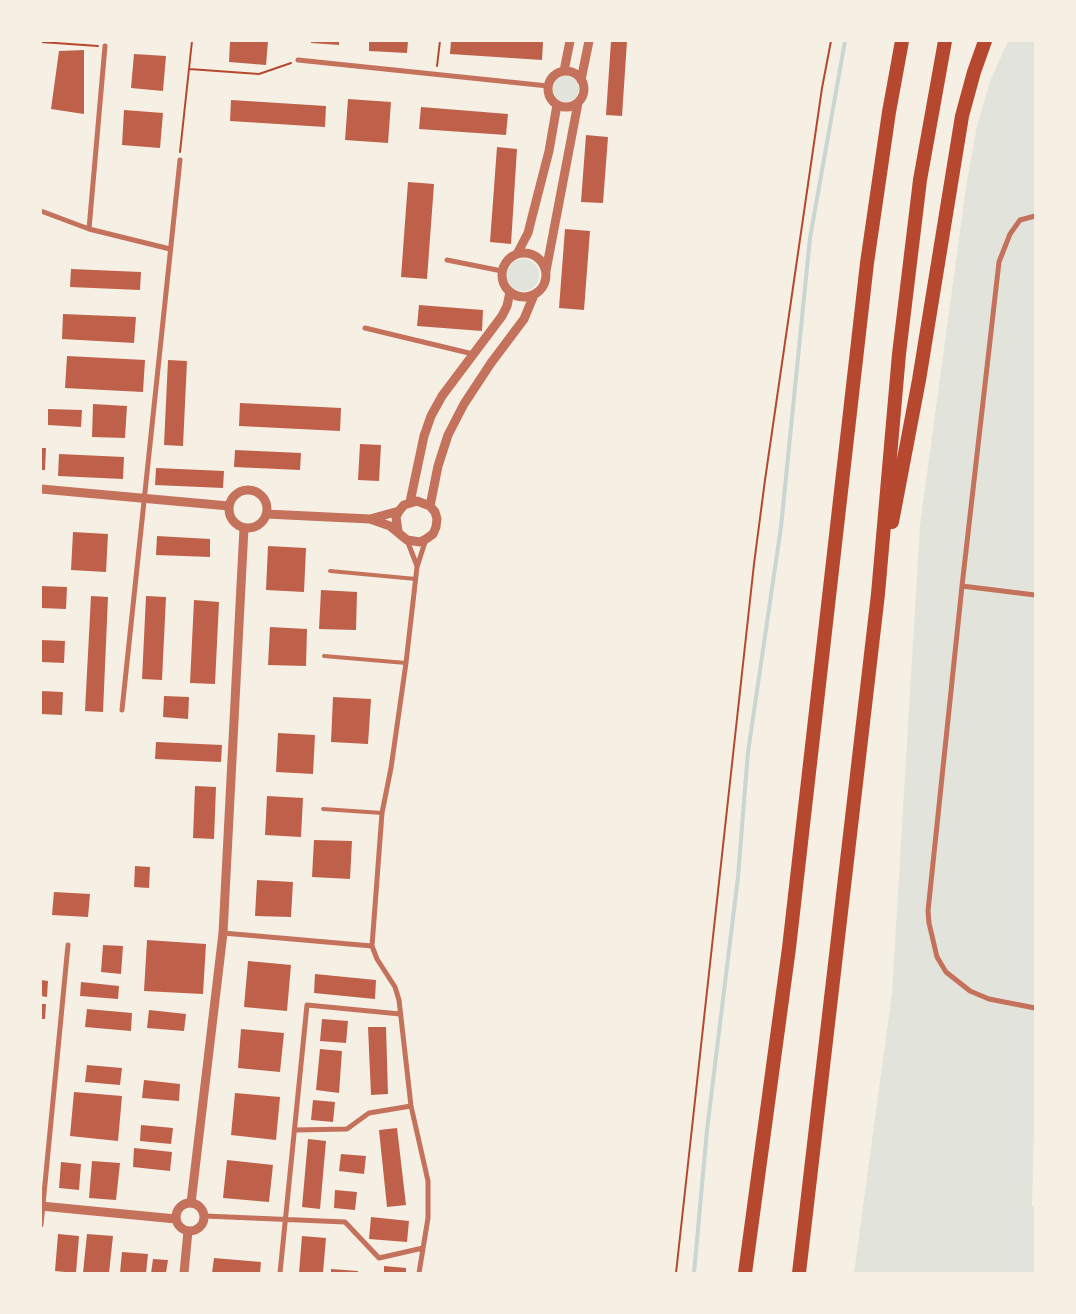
<!DOCTYPE html>
<style>
body{margin:0}
#map{position:relative;width:1076px;height:1314px;overflow:hidden;background:#f6efe4;font-family:Overpass,sans-serif}
canvas{display:block}
.frame{position:absolute;inset:0;border:42px solid #f6efe4;pointer-events:none}
</style>
<div id="map">
<canvas width="1076" height="1314"></canvas>
<div class="frame"></div>
</div>
<script>
const ctx = document.querySelector('canvas').getContext('2d');
ctx.lineJoin = 'round';
function paint(path, color) {
  ctx.fillStyle = color;
  ctx.fill(path, 'evenodd');
}
function toPath(rows) {
  const path = new Path2D();
  for (const r of rows) {
    if (r.length === 3) {
      path.moveTo(r[0] + r[2], r[1]);
      path.arc(r[0], r[1], r[2], 0, 2 * Math.PI);
      continue;
    }
    path.moveTo(r[0], r[1]);
    for (let i = 2; i < r.length; i += 2) path.lineTo(r[i], r[i + 1]);
  }
  return path;
}
function trace(path, color, width, dash) {
  ctx.strokeStyle = color;
  ctx.lineWidth = width;
  ctx.lineCap = dash ? 'butt' : 'round';
  ctx.setLineDash(dash || []);
  ctx.stroke(path);
}
paint(toPath([
 [1008,41,1035,41,1035,1086,1032,1206,1035,1207,1035,1273,854,1273,892,993,920,525,966,187,977,126,990,81],
 [566,89,13],
 [523,275,16]
]), '#e2e4dc');
trace(toPath([
 [694,1273,707,1130,738,877,748,752,781,527,810,238,845,41]
]), '#c9d6d2', 4);
paint(toPath([
 [230,41,268,41,266,65,229,62],
 [311,41,339,41,339,45,311,43],
 [369,41,408,41,407,53,369,51],
 [451,41,543,42,542,60,450,54],
 [611,41,627,41,622,116,606,115],
 [84,50,84,114,51,109,59,51],
 [134,54,166,56,163,91,131,88],
 [348,99,391,102,388,143,345,140],
 [231,100,326,106,325,127,230,121],
 [421,107,508,114,506,135,419,129],
 [124,110,163,113,160,148,122,145],
 [586,135,608,137,603,203,581,202],
 [497,147,517,149,511,244,490,242],
 [408,182,434,184,427,279,401,277],
 [565,229,590,231,584,310,559,308],
 [71,269,141,272,140,290,70,287],
 [419,305,483,310,482,331,417,326],
 [63,314,136,317,134,343,62,339],
 [67,356,145,360,143,392,65,388],
 [168,360,187,361,183,446,164,445],
 [240,403,341,408,340,431,239,426],
 [93,404,127,406,125,438,92,437],
 [48,409,82,410,81,427,48,425],
 [360,444,381,445,379,481,358,480],
 [41,448,46,448,45,470,41,470],
 [235,450,301,453,300,470,234,467],
 [59,454,124,457,123,479,58,476],
 [156,468,224,471,223,488,155,485],
 [73,532,108,534,106,572,71,570],
 [157,536,210,539,210,557,156,555],
 [268,546,306,548,304,592,266,590],
 [41,586,67,587,66,609,41,608],
 [321,590,357,592,356,630,319,629],
 [91,596,108,597,103,712,85,711],
 [146,596,166,597,162,680,142,679],
 [194,600,219,602,215,684,190,683],
 [270,627,307,629,306,666,268,665],
 [41,640,65,641,64,663,41,662],
 [41,691,63,692,62,715,41,714],
 [164,696,189,697,188,719,163,717],
 [333,697,371,699,368,744,331,742],
 [278,733,315,735,313,774,276,772],
 [156,742,222,745,221,762,155,759],
 [195,786,216,787,214,839,193,838],
 [267,796,303,798,301,837,265,835],
 [314,840,352,841,350,879,312,877],
 [135,866,150,867,149,888,134,887],
 [257,880,293,882,291,917,255,916],
 [54,892,90,894,88,917,52,915],
 [147,940,206,944,203,994,144,991],
 [103,945,123,946,121,974,101,972],
 [248,961,291,965,287,1011,244,1007],
 [315,974,376,980,375,999,314,993],
 [41,980,48,981,47,997,41,996],
 [81,982,119,986,118,999,80,996],
 [41,1004,46,1004,45,1019,41,1019],
 [87,1009,132,1013,131,1031,85,1027],
 [149,1010,186,1014,184,1031,147,1028],
 [322,1019,348,1021,346,1043,320,1041],
 [368,1027,386,1027,388,1094,371,1095],
 [241,1029,284,1033,280,1072,238,1068],
 [320,1049,342,1051,339,1093,316,1090],
 [87,1065,122,1068,120,1085,85,1082],
 [144,1080,180,1084,179,1101,142,1098],
 [74,1092,122,1096,118,1141,70,1136],
 [235,1093,280,1097,276,1140,231,1135],
 [313,1100,335,1102,333,1122,311,1120],
 [141,1125,173,1128,171,1144,140,1141],
 [397,1128,406,1205,387,1207,379,1130],
 [308,1139,326,1141,320,1209,302,1207],
 [134,1148,172,1152,170,1171,133,1167],
 [341,1154,366,1156,364,1174,339,1171],
 [227,1160,273,1165,269,1202,223,1198],
 [92,1161,120,1163,116,1200,89,1198],
 [61,1162,81,1164,79,1190,59,1188],
 [335,1190,357,1192,355,1210,334,1208],
 [371,1217,409,1221,407,1242,369,1239],
 [58,1234,79,1236,76,1273,55,1271],
 [87,1234,113,1236,109,1273,83,1273],
 [302,1236,326,1238,323,1273,299,1273],
 [122,1252,148,1254,146,1273,120,1273],
 [214,1258,261,1262,260,1273,212,1273],
 [153,1259,168,1260,166,1273,151,1273],
 [384,1266,406,1268,406,1273,384,1273],
 [331,1269,358,1271,358,1273,331,1273]
]), '#bf614a');
trace(toPath([
 [41,42,98,46],
 [437,66,440,41],
 [189,69,259,74,291,63],
 [180,152,192,41],
 [676,1273,754,564,765,480,822,88,831,41]
]), '#b5482f', 2);
trace(toPath([
 [330,571,416,579],
 [324,656,406,663],
 [323,809,382,813]
]), '#c5725c', 4);
trace(toPath([
 [298,60,548,86],
 [41,211,89,229,170,249],
 [1035,216,1020,220,1010,234,999,262,962,586,928,911,929,923,937,957,946,972,970,991,989,999,1035,1008],
 [89,229,105,46],
 [447,260,502,271],
 [365,328,473,354],
 [407,540,417,566],
 [962,586,1035,595],
 [122,710,180,160],
 [223,933,372,946],
 [295,1130,347,1129,369,1113,411,1106],
 [205,1216,345,1222,379,1258,423,1248],
 [41,1225,68,945],
 [280,1273,307,1005,400,1014],
 [419,1273,428,1218,428,1181,411,1106,399,1000,395,987,377,959,372,946,382,813,391,768,406,663,417,567,426,539]
]), '#c5725c', 5);
trace(toPath([
 [564,71,570,41],
 [566,89,18],
 [581,80,589,41],
 [524,275,22],
 [517,254,528,233,531,221,549,151,557,105],
 [546,271,578,103],
 [41,489,229,506],
 [248,509,19],
 [410,502,424,436,431,416,442,396,502,316,507,306,510,292],
 [430,506,438,466,448,435,464,404,491,363,524,319,534,295],
 [266,514,370,519,399,511],
 [370,519,390,526,407,540,420,542,426,539,433,534,436,527,437,519,435,512,430,506,417,501,404,505,399,511,396,517,398,531],
 [190,1217,14],
 [191,1203,223,933,244,528],
 [41,1206,176,1219],
 [184,1273,188,1231]
]), '#c5725c', 9);
trace(toPath([
 [892,522,919,380,962,116,974,72,985,41],
 [745,1273,789,948,867,263,889,112,902,41],
 [799,1273,878,594,899,354,920,180,945,41]
]), '#b5482f', 14);
</script>
